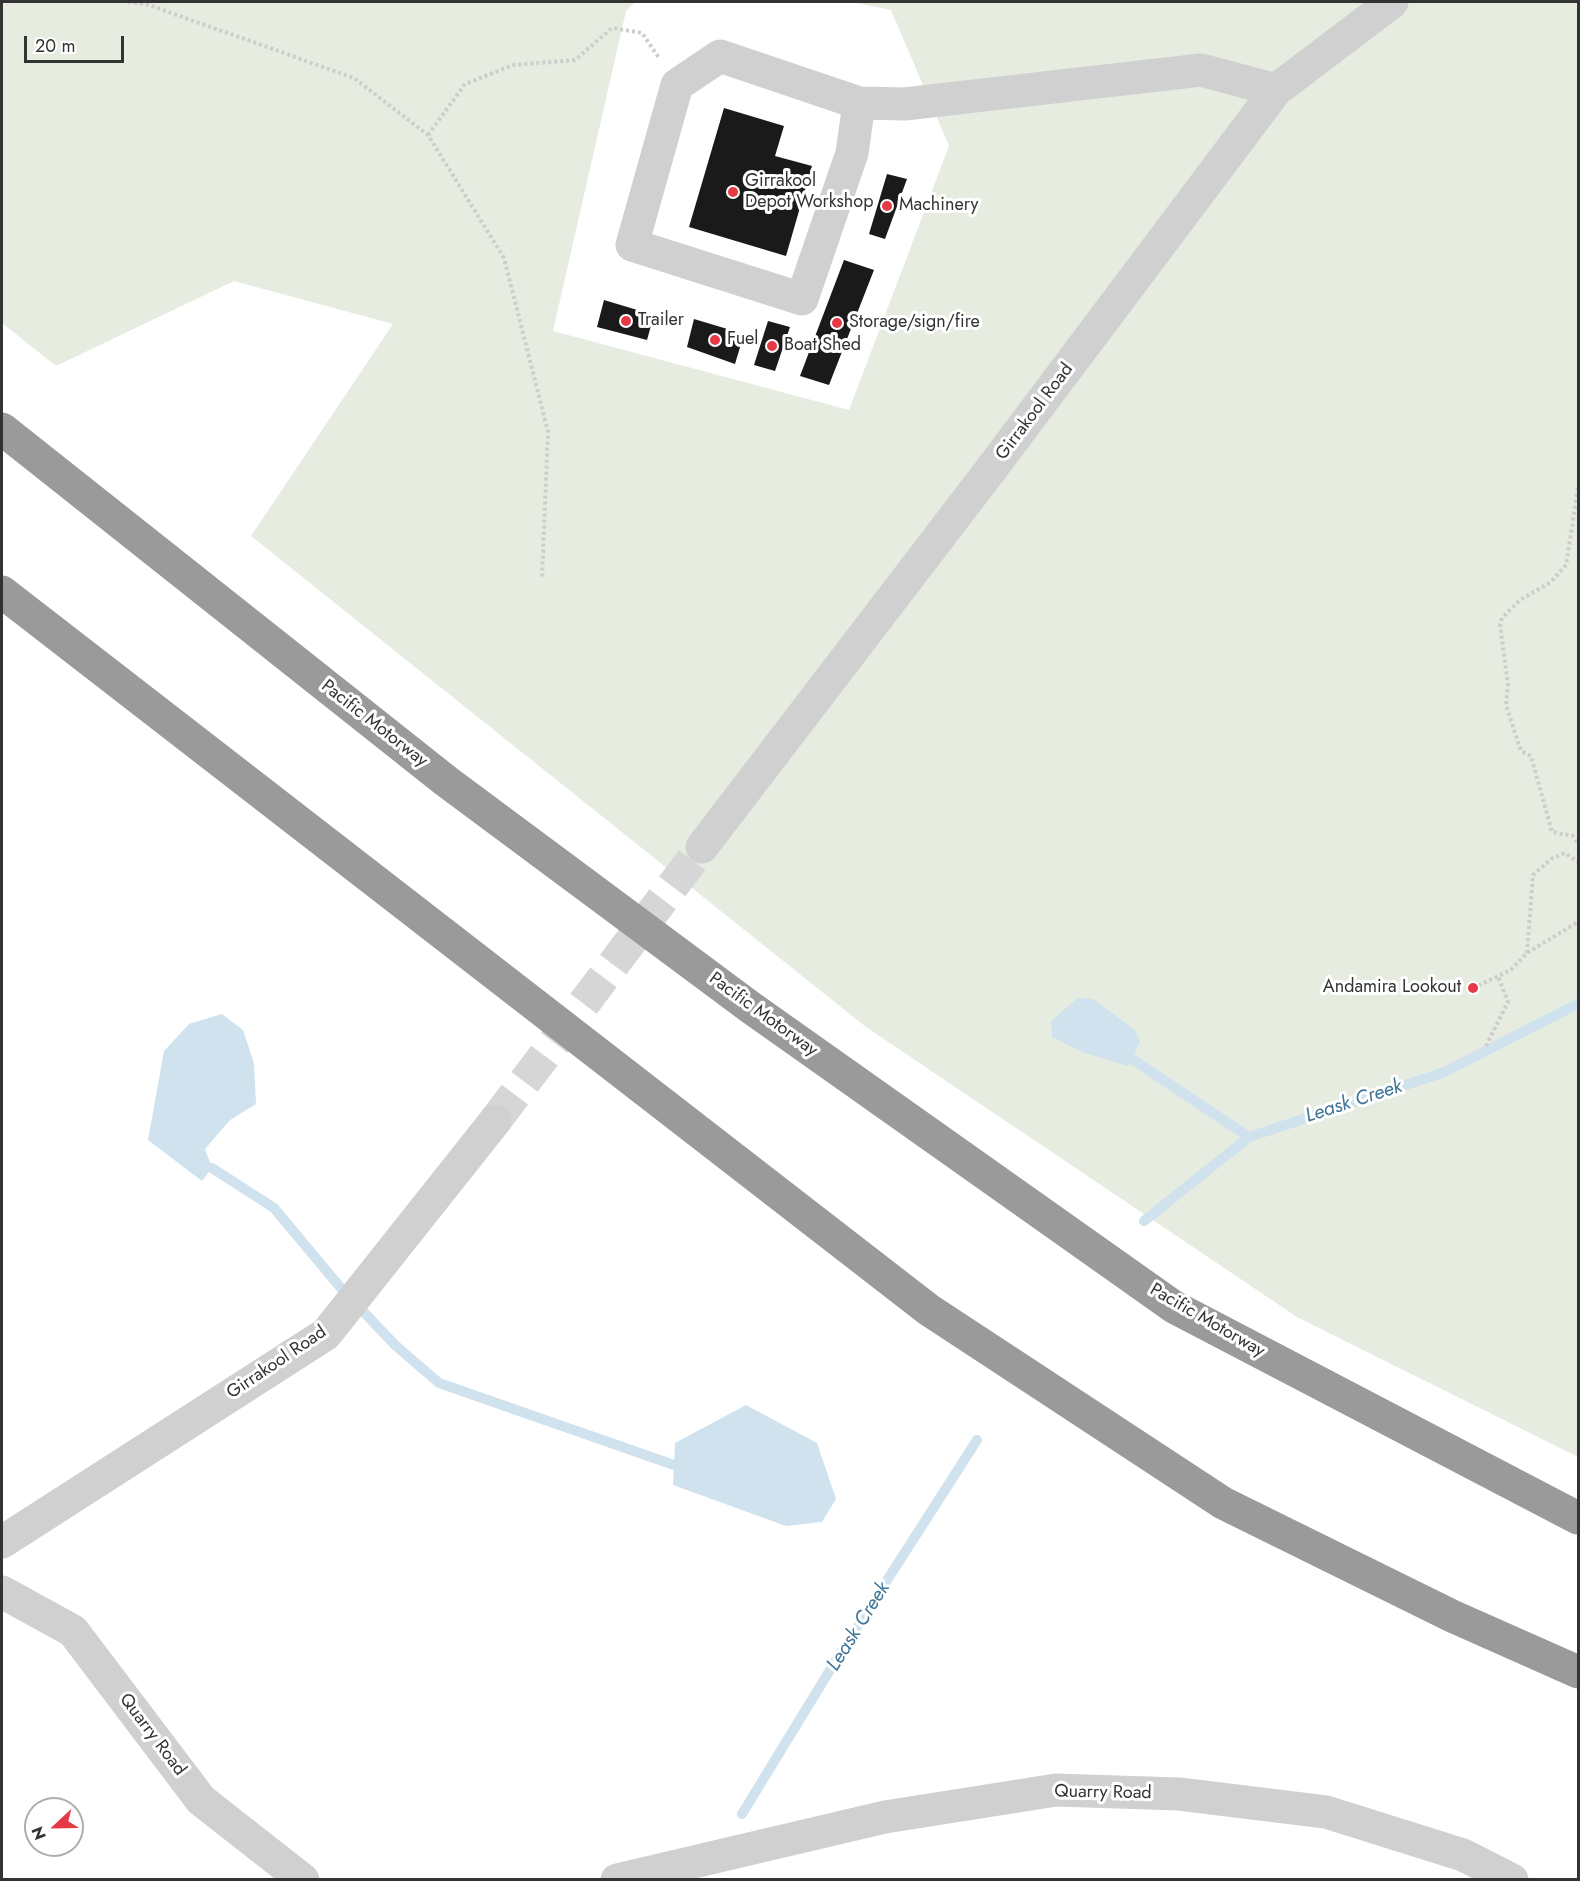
<!DOCTYPE html>
<style>
body{margin:0}
#map{position:relative;width:1580px;height:1881px;overflow:hidden;background:#fff;font-family:Jost,sans-serif}
canvas{display:block}
.frame{position:absolute;inset:0;border:3px solid #333;pointer-events:none}
.north{position:absolute;left:24px;top:1797px;width:60px;height:60px;box-sizing:border-box;background:#fff;border:2px solid #adadad;border-radius:50%;rotate:248deg;font-size:16px;font-weight:700;line-height:24px;text-align:center;color:#333}
.north::after{content:'';display:block;margin:auto;width:21px;height:27px;background:#e63946;clip-path:polygon(50% 0,100% 100%,50% 72%,0 100%)}
.scale{position:absolute;left:24px;top:36px;width:100px;height:27px;box-sizing:border-box;border:3px solid #333;border-top:0;padding-left:8px;font-size:18px;line-height:21px;white-space:nowrap;color:#333;-webkit-text-stroke:4px #fff;paint-order:stroke}
</style>
<div id="map">
<canvas width="1580" height="1881"></canvas>
<div class="frame"></div>
<div class="north">N</div>
<div class="scale">20 m</div>
</div>
<script>
const ctx = document.querySelector('canvas').getContext('2d');
ctx.lineJoin = 'round';
function paint(path, color) {
  ctx.fillStyle = color;
  ctx.fill(path, 'evenodd');
}
function toPath(rows) {
  const path = new Path2D();
  for (const r of rows) {
    path.moveTo(r[0], r[1]);
    for (let i = 2; i < r.length; i += 2) path.lineTo(r[i], r[i + 1]);
  }
  return path;
}
function trace(path, color, width, dash) {
  ctx.strokeStyle = color;
  ctx.lineWidth = width;
  ctx.lineCap = dash ? 'butt' : 'round';
  ctx.setLineDash(dash || []);
  ctx.stroke(path);
}
function write(font, color, halo, rows, align = 'center') {
  ctx.font = font + ' Jost,sans-serif';
  ctx.lineWidth = 6;
  ctx.setLineDash([]);
  ctx.textBaseline = 'middle';
  ctx.strokeStyle = halo;
  ctx.fillStyle = color;
  for (const [text, x, y, turn = 0] of rows) {
    ctx.save();
    ctx.translate(x, y);
    ctx.rotate((+turn || 0) * Math.PI / 180);
    ctx.textAlign = isNaN(turn) ? turn : align;
    if (halo) ctx.strokeText(text, 0, 0);
    ctx.fillText(text, 0, 0);
    ctx.restore();
  }
}
paint(toPath([
 [2,2,635,2,626,11,553,331,849,410,949,146,891,10,851,2,1578,2,1578,1457,1297,1317,866,1027,251,536,393,324,234,281,56,366,2,323]
]), '#e6ecdf');
paint(toPath([
 [1078,998,1093,999,1135,1030,1140,1042,1128,1066,1082,1052,1052,1037,1051,1021],
 [222,1014,243,1030,254,1063,256,1104,230,1120,205,1149,212,1168,202,1181,148,1140,164,1051,189,1024],
 [746,1405,817,1443,836,1499,822,1522,786,1526,673,1485,675,1443]
]), '#cfe2ee');
trace(toPath([
 [1120,1051,1249,1137],
 [212,1168,274,1208,340,1287,395,1345,439,1383,674,1465],
 [1144,1221,1249,1137,1442,1073,1578,1004],
 [742,1814,841,1652,977,1440]
]), '#cfe2ee', 10);
paint(toPath([
 [724,108,784,126,775,156,812,166,786,256,689,227],
 [887,174,907,179,885,239,869,234],
 [844,260,874,270,829,385,800,376],
 [604,300,654,315,647,340,597,327],
 [694,319,744,334,735,364,687,347],
 [768,321,790,327,775,371,754,365]
]), '#1a1a1a');
trace(toPath([
 [495,1121,702,847]
]), '#d6d6d6', 33, [33, 16]);
trace(toPath([
 [128,2,146,4,354,78,428,135,504,258,548,432,542,577],
 [428,135,465,84,513,65,575,60,612,28,642,33,659,58],
 [1578,488,1566,565,1551,582,1520,600,1502,618,1500,624,1508,685,1506,705,1521,751,1531,756,1552,832,1573,836,1578,844],
 [1527,953,1533,875,1551,859,1565,853,1578,862],
 [1473,988,1511,970,1527,953,1578,922],
 [1486,1046,1508,1002,1498,976]
]), '#cdcdcd', 4, [3, 3]);
trace(toPath([
 [859,103,852,153,802,299,632,245,677,85,720,56,859,103,905,104,1201,70,1276,90],
 [702,847,992,468,1276,90,1392,2],
 [2,1542,326,1334,495,1121],
 [2,1592,73,1631,201,1800,303,1880],
 [617,1880,885,1817,1056,1790,1179,1794,1326,1812,1463,1855,1512,1880]
]), '#d0d0d0', 33);
trace(toPath([
 [2,429,446,781,750,1007,1174,1307,1578,1518],
 [2,592,929,1310,1223,1503,1452,1616,1578,1672]
]), '#9a9a9a', 33);
for (const [x, y, r, color] of [
 [733,192,6,"#e63946"],
 [887,206,6,"#e63946"],
 [626,321,6,"#e63946"],
 [837,323,6,"#e63946"],
 [715,340,6,"#e63946"],
 [772,346,6,"#e63946"],
 [1473,988,6,"#e63946"]
]) {
  const dot = new Path2D();
  dot.arc(x, y, r, 0, 2 * Math.PI);
  ctx.fillStyle = color;
  ctx.fill(dot);
  trace(dot, '#fff', 2);
}
write('18px', '#333', '#fff', [
 ["Girrakool",745,182],
 ["Depot Workshop",745,203],
 ["Machinery",899,206],
 ["Trailer",638,321],
 ["Storage/sign/fire",849,323],
 ["Fuel",727,340],
 ["Boat Shed",784,346],
 ["Andamira Lookout",1461,988,"right"]
], 'left');
write('18px', '#333', '#fff', [
 ["Girrakool Road",1035,412,-53],
 ["Pacific Motorway",374,724,38],
 ["Pacific Motorway",763,1015,36],
 ["Pacific Motorway",1207,1321,30],
 ["Girrakool Road",277,1363,-34],
 ["Quarry Road",152,1735,53],
 ["Quarry Road",1103,1793,1]
]);
write('italic 20px', '#3f7597', '#fff', [
 ["Leask Creek",1354,1102,-18],
 ["Leask Creek",859,1627,-58]
]);
</script>
